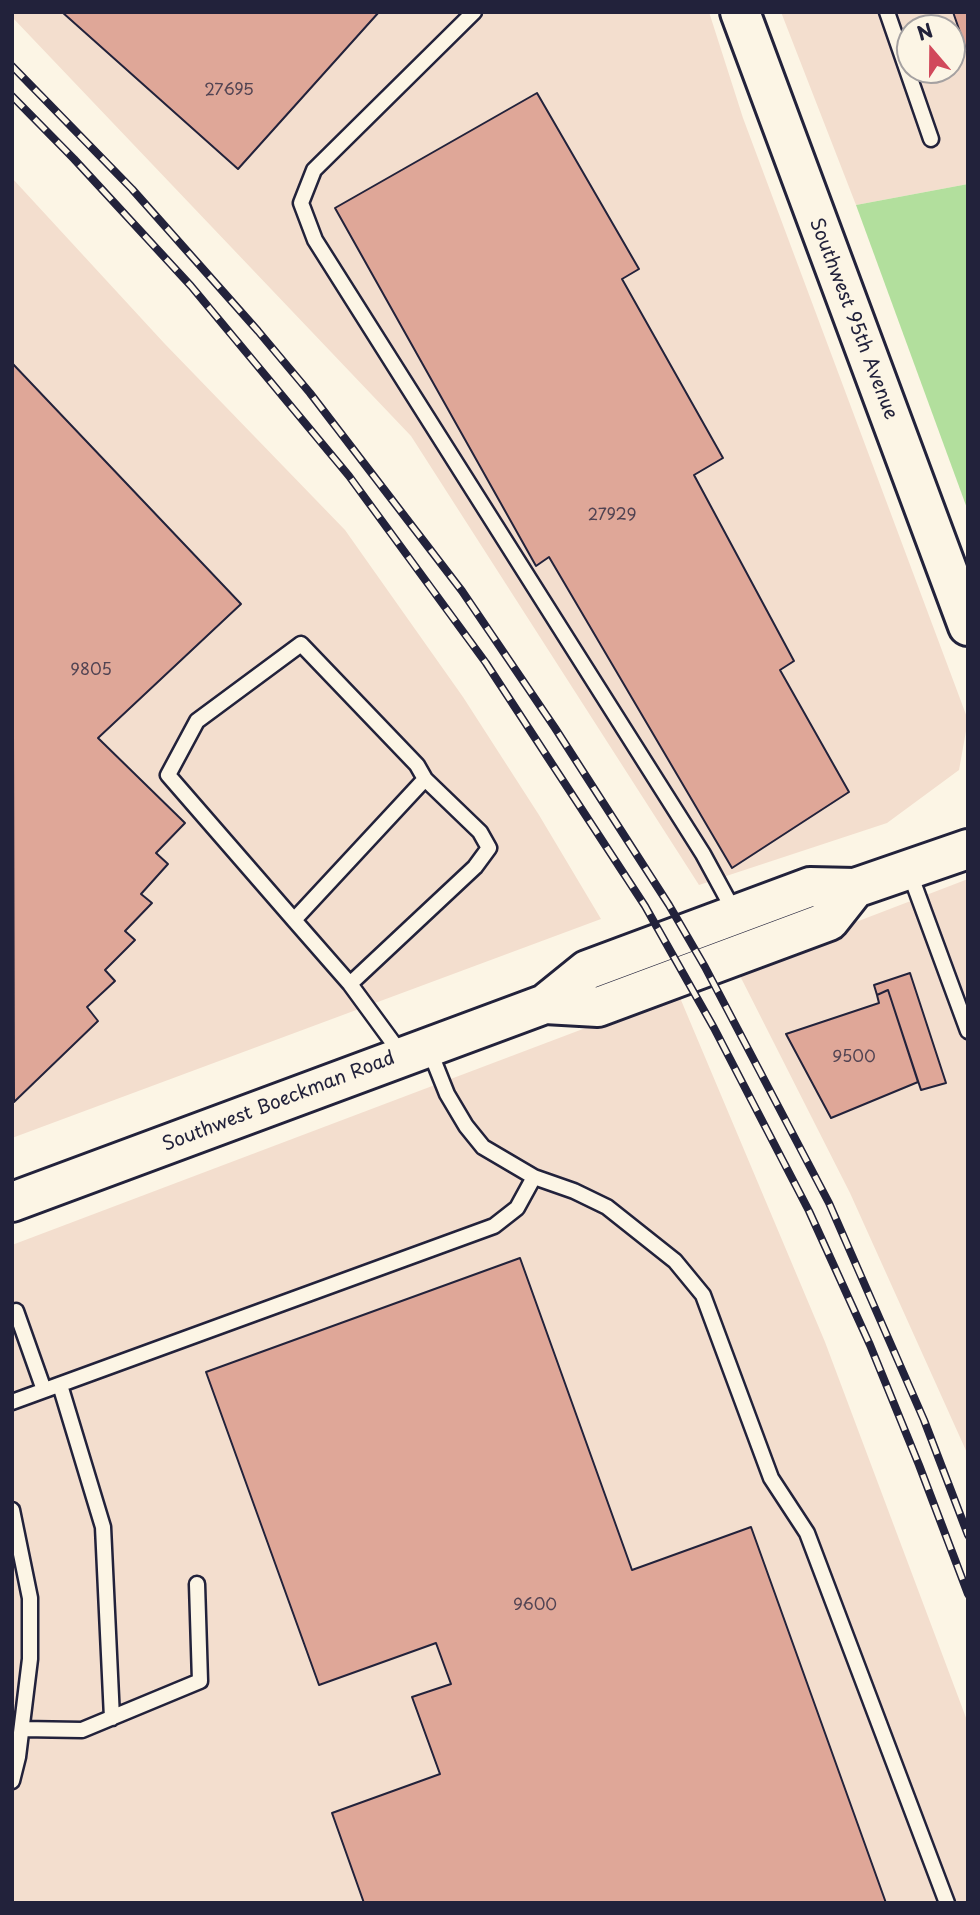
<!DOCTYPE html>
<style>
body{margin:0}
#map{position:relative;width:980px;height:1915px;overflow:hidden;background:#fcf5e5;font-family:"Playpen Sans",sans-serif}
canvas{display:block}
.frame{position:absolute;inset:0;border:14px solid #22223b;pointer-events:none}
.north{position:absolute;left:896px;top:14px;width:70px;height:70px;box-sizing:border-box;background:#fcf5e5;border:2px solid #a5a1a1;border-radius:50%;rotate:340deg;font-size:19px;font-weight:700;line-height:28px;text-align:center;color:#22223b}
.north::after{content:'';display:block;margin:auto;width:24px;height:32px;background:#d1495b;clip-path:polygon(50% 0,100% 100%,50% 72%,0 100%)}
</style>
<div id="map">
<canvas width="980" height="1915"></canvas>
<div class="frame"></div>
<div class="north">N</div>
</div>
<script>
const ctx = document.querySelector('canvas').getContext('2d');
ctx.lineJoin = 'round';
function paint(path, color) {
  ctx.fillStyle = color;
  ctx.fill(path, 'evenodd');
}
function toPath(rows) {
  const path = new Path2D();
  for (const r of rows) {
    path.moveTo(r[0], r[1]);
    for (let i = 2; i < r.length; i += 2) path.lineTo(r[i], r[i + 1]);
  }
  return path;
}
function trace(path, color, width, dash) {
  ctx.strokeStyle = color;
  ctx.lineWidth = width;
  ctx.lineCap = dash ? 'butt' : 'round';
  ctx.setLineDash(dash || []);
  ctx.stroke(path);
}
function write(font, color, halo, rows, align = 'center') {
  ctx.font = font + ' "Playpen Sans",sans-serif';
  ctx.lineWidth = 7;
  ctx.setLineDash([]);
  ctx.textBaseline = 'middle';
  ctx.strokeStyle = halo;
  ctx.fillStyle = color;
  for (const [text, x, y, turn = 0] of rows) {
    ctx.save();
    ctx.translate(x, y);
    ctx.rotate((+turn || 0) * Math.PI / 180);
    ctx.textAlign = isNaN(turn) ? turn : align;
    if (halo) ctx.strokeText(text, 0, 0);
    ctx.fillText(text, 0, 0);
    ctx.restore();
  }
}
paint(toPath([
 [12,12,709,12,743,118,968,720,959,770,887,823,699,885,411,436,12,17],
 [781,12,968,12,968,184,856,205],
 [910,28,952,28,952,70,910,70],
 [12,178,164,343,345,530,463,697,539,815,601,919,12,1138],
 [968,879,968,1455,850,1193,736,968],
 [678,993,825,1342,968,1723,968,1903,12,1903,12,1245]
]), '#f3dece');
paint(toPath([
 [968,184,968,511,856,205]
]), '#b2df9d');
const building = toPath([
 [62,12,379,12,238,169,62,12],
 [953,12,968,12,968,55,953,12],
 [537,93,639,269,622,279,723,458,694,475,794,661,780,670,849,792,732,868,549,557,536,566,335,208,537,93],
 [12,363,241,604,98,738,185,823,156,853,168,864,141,894,152,903,125,931,135,940,105,970,115,981,87,1007,98,1021,14,1102,12,363],
 [910,973,946,1083,921,1090,888,990,877,995,874,985,910,973],
 [888,990,918,1082,831,1118,786,1034,879,1003,877,995,888,990],
 [520,1258,632,1570,751,1527,886,1903,364,1903,332,1813,440,1774,412,1697,451,1684,436,1643,319,1685,206,1372,520,1258]
]);
paint(building, '#dfa798');
trace(building, '#22223b', 2);
const lane = toPath([
 [474,12,314,170,301,203,315,240,703,854,735,913],
 [887,12,931,139],
 [909,871,968,1031],
 [294,920,425,779,417,765,301,644,197,721,168,775,294,920,350,984,402,1055],
 [350,984,475,867,489,848,480,832,425,779],
 [429,1049,447,1094,466,1126,483,1147,534,1177,574,1191,607,1207,675,1261,703,1295,771,1478,807,1533,947,1903],
 [16,1311,44,1390],
 [60,1385,103,1527,112,1718],
 [12,1402,494,1226,517,1208,534,1177],
 [12,1510,30,1598,30,1659,18,1757,12,1781],
 [22,1729,82,1730,200,1681,197,1584]
]);
const secondary = toPath([
 [740,12,968,626],
 [545,1004,598,1007,829,921,855,888],
 [12,1202,545,1004,587,970,810,887,855,888,968,849]
]);
trace(lane, '#22223b', 19);
trace(secondary, '#22223b', 44);
trace(lane, '#fcf5e5', 14);
trace(secondary, '#fcf5e5', 38);
const rail = toPath([
 [12,66,132,189,258,331,310,393,462,591,555,728,669,905,705,967,829,1203,924,1420,968,1535],
 [12,96,74,159,191,286,349,476,486,663,645,906,714,1028,809,1211,870,1345,919,1465,968,1594]
]);
trace(rail, '#22223b', 8);
trace(rail, '#fcf5e5', 5, [16]);
write('16px', '#514352', null, [
 ["27695",229,91],
 ["27929",612,516],
 ["9805",91,671],
 ["9500",854,1058],
 ["9600",535,1606]
]);
write('19px', '#22223b', '#fcf5e5', [
 ["Southwest 95th Avenue",853,319,69],
 ["Southwest Boeckman Road",279,1102,-21]
]);
</script>
